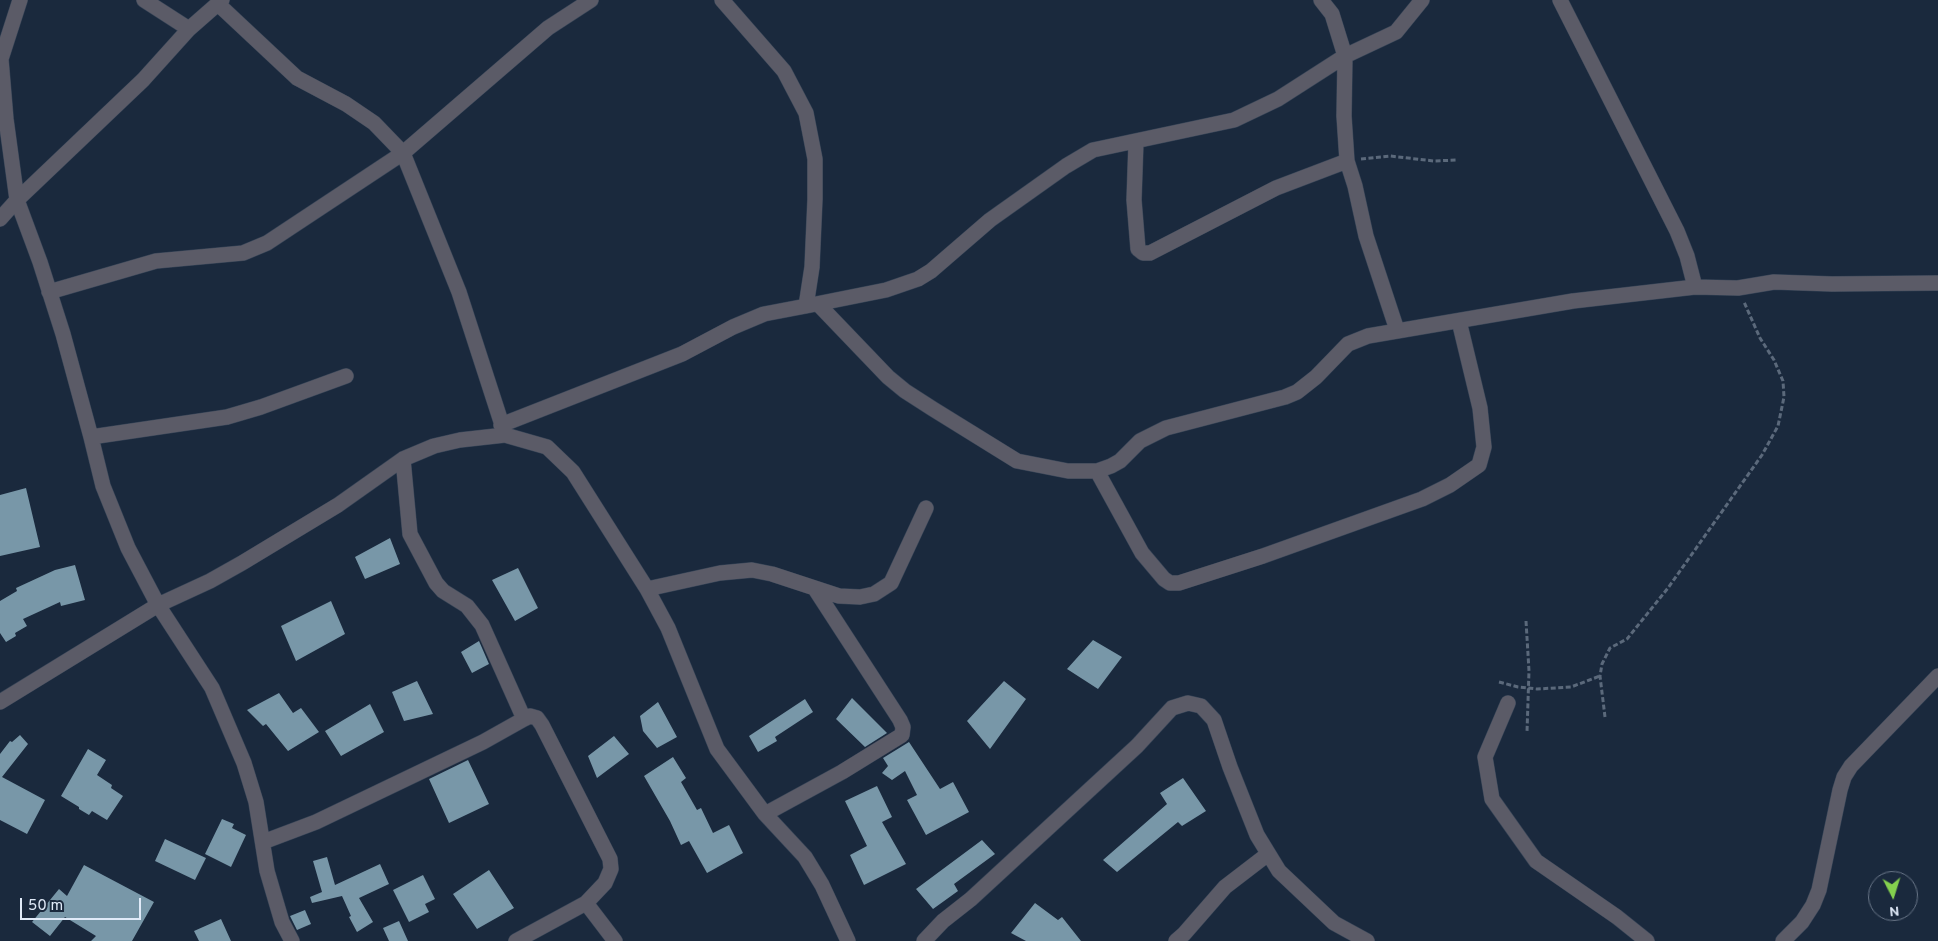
<!DOCTYPE html>
<style>
body{margin:0}
#map{position:relative;width:1938px;height:941px;overflow:hidden;background:#1a293d;font-family:Overpass,sans-serif}
canvas{display:block}
.north{position:absolute;left:1868px;top:871px;width:50px;height:50px;box-sizing:border-box;background:#1a293d;border:1px solid #697688;border-radius:50%;rotate:175deg;font-size:14px;font-weight:700;line-height:20px;text-align:center;color:#e0eaf8}
.north::after{content:'';display:block;margin:auto;width:18px;height:22px;background:#83d04e;clip-path:polygon(50% 0,100% 100%,50% 72%,0 100%)}
.scale{position:absolute;left:20px;top:898px;width:121px;height:22px;box-sizing:border-box;border:2px solid #e0eaf8;border-top:0;padding-left:6px;font-size:15px;line-height:18px;white-space:nowrap;color:#e0eaf8;-webkit-text-stroke:4px #1a293d;paint-order:stroke}
</style>
<div id="map">
<canvas width="1938" height="941"></canvas>
<div class="north">N</div>
<div class="scale">50 m</div>
</div>
<script>
const ctx = document.querySelector('canvas').getContext('2d');
ctx.lineJoin = 'round';
function paint(path, color) {
  ctx.fillStyle = color;
  ctx.fill(path, 'evenodd');
}
function toPath(rows) {
  const path = new Path2D();
  for (const r of rows) {
    path.moveTo(r[0], r[1]);
    for (let i = 2; i < r.length; i += 2) path.lineTo(r[i], r[i + 1]);
  }
  return path;
}
function trace(path, color, width, dash) {
  ctx.strokeStyle = color;
  ctx.lineWidth = width;
  ctx.lineCap = dash ? 'butt' : 'round';
  ctx.setLineDash(dash || []);
  ctx.stroke(path);
}
paint(toPath([
 [26,488,40,547,0,556,0,495],
 [390,538,400,564,365,579,355,557],
 [75,565,85,600,61,606,60,602,23,619,27,626,15,633,16,636,6,642,0,633,0,601,17,591,16,588,55,570],
 [518,568,538,608,515,621,492,580],
 [331,601,345,634,296,661,281,626],
 [1093,640,1122,657,1098,689,1067,669],
 [479,641,489,664,472,673,461,652],
 [417,681,433,714,404,721,392,692],
 [1004,681,1026,699,990,749,967,721],
 [279,693,293,713,301,708,319,732,288,751,266,724,263,726,247,710],
 [852,698,887,733,865,747,836,719],
 [805,699,813,712,775,737,777,741,758,752,749,736],
 [658,702,677,737,657,748,643,731,640,716],
 [370,704,384,732,341,756,325,731],
 [20,735,28,744,2,777,45,800,27,834,0,820,0,754,10,741,12,742],
 [614,736,629,754,597,778,588,756],
 [909,742,940,789,953,782,969,812,926,835,907,800,917,795,905,771,892,780,882,773,888,766,883,758],
 [88,749,106,760,97,775,112,785,111,788,123,796,107,820,92,811,89,815,79,809,79,807,61,796],
 [673,757,686,778,681,782,697,810,701,808,713,833,729,825,743,853,707,873,689,841,681,845,670,821,644,776],
 [468,760,489,804,449,823,429,779],
 [1183,778,1206,811,1182,826,1178,822,1117,872,1103,860,1167,804,1160,793],
 [877,786,892,817,882,822,906,864,864,885,850,855,867,846,845,801],
 [222,819,234,824,232,828,246,835,231,867,205,854],
 [165,839,206,858,195,880,155,861],
 [982,840,995,854,954,884,958,891,933,909,916,889],
 [327,857,335,885,380,864,389,884,359,898,373,922,357,932,349,917,351,916,342,896,312,903,310,897,322,892,313,861],
 [84,865,154,902,132,941,91,941,96,936,65,917,50,936,32,922,59,889,67,896],
 [489,870,514,908,477,929,453,894],
 [423,875,435,899,425,904,429,912,409,922,393,890],
 [1035,903,1058,920,1062,917,1081,941,1026,941,1011,933],
 [305,910,311,924,297,930,290,916],
 [221,919,231,941,199,941,194,931],
 [399,921,408,941,389,941,383,928]
]), '#7897a8');
const minor = toPath([
 [20,0,1,59,6,119,17,200,40,262,63,334,91,437,103,486,128,548,158,605,212,688,244,763,256,802,267,871,282,922,292,941],
 [144,0,189,29],
 [1321,0,1332,14,1345,56,1344,116,1347,161,1355,186,1366,236,1397,330],
 [1560,0,1677,231,1687,256,1695,287],
 [218,4,297,78,346,104,374,123,403,153,459,292,505,434],
 [1136,142,1134,200,1138,249,1143,253,1150,253,1276,188,1347,161],
 [0,219,17,200,143,80,189,29,222,0],
 [49,292,156,261,243,253,267,243,403,153,548,28,591,0],
 [818,304,888,377,905,391,933,409,1017,461,1068,471,1097,471,1111,466,1120,461,1140,441,1166,428,1285,397,1297,392,1316,377,1348,344,1368,336,1573,301,1695,287,1738,288,1774,282,1832,284,1938,283],
 [806,306,886,290,918,279,931,271,990,220,1066,166,1093,150,1234,120,1278,99,1345,56,1396,32,1422,0],
 [501,425,682,354,733,327,764,314,806,306,812,267,815,199,815,159,806,113,784,71,722,0],
 [91,437,227,417,261,407,346,376],
 [403,459,410,534,436,583,443,591,467,606,482,625,524,719],
 [1097,471,1142,553,1164,579,1170,583,1179,583,1263,556,1422,499,1450,485,1479,465,1484,447,1480,408,1459,321],
 [647,589,720,573,752,570,772,574,839,596,860,597,874,594,891,583,926,508],
 [0,702,158,605,210,581,242,563,338,505,403,459,434,446,460,440,505,435,547,447,573,472,647,589,668,628,717,749,765,814,805,857,822,885,848,941],
 [1508,703,1485,757,1492,799,1536,861,1617,917,1647,941],
 [765,814,842,772,902,735,903,727,900,720,815,589],
 [263,842,316,822,483,742,524,719,530,716,537,718,542,725,610,859,611,869,605,883,586,903,516,941],
 [586,903,615,941],
 [924,941,943,921,971,899,1137,746,1172,708,1188,703,1201,706,1214,720,1230,767,1257,835,1279,871,1334,923,1367,941],
 [1176,941,1184,934,1225,887,1268,854],
 [1783,941,1802,922,1813,905,1819,890,1840,790,1844,777,1851,766,1938,676]
]);
trace(minor, '#364457', 16);
trace(toPath([
 [1361,159,1390,156,1434,161,1457,160],
 [1526,621,1529,671,1527,732],
 [1499,682,1518,687,1537,689,1571,687,1600,676],
 [1605,717,1600,676,1602,664,1610,648,1627,639,1668,588,1762,455,1778,426,1784,397,1783,381,1774,360,1760,338,1744,302]
]), '#5b697b', 3, [5, 2.5]);
trace(minor, '#5b5b67', 15);
</script>
